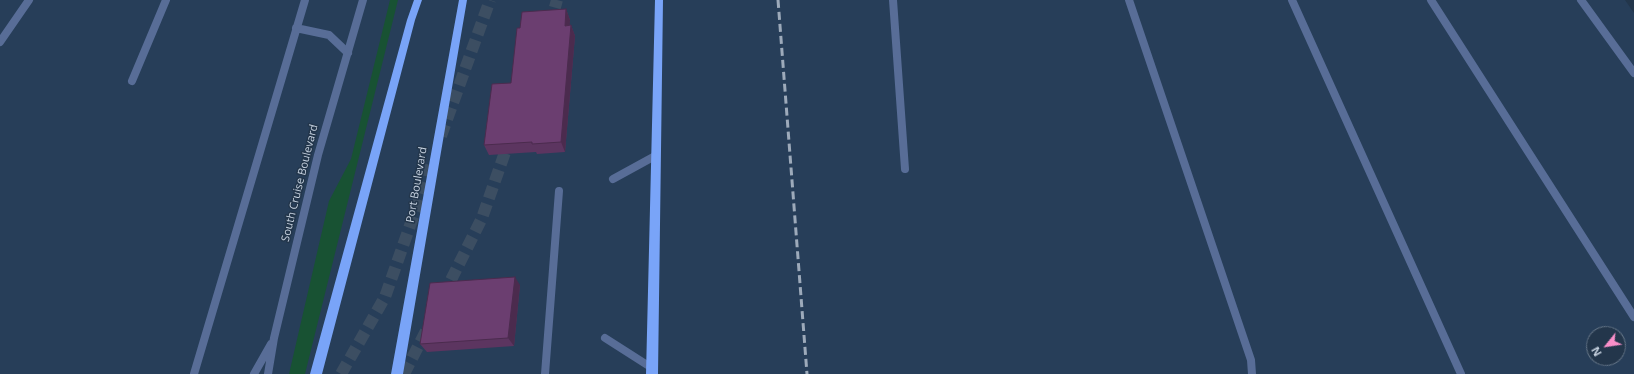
<!DOCTYPE html>
<style>
body{margin:0}
#map{position:relative;width:1634px;height:374px;overflow:hidden;background:#23364b;font-family:"Open Sans",sans-serif}
canvas{display:block}
.north{position:absolute;left:1586px;top:326px;width:40px;height:40px;box-sizing:border-box;background:#23364b;border:1px solid #657587;border-radius:50%;rotate:240deg;font-size:11px;font-weight:700;line-height:16px;text-align:center;color:#c8d3e1}
.north::after{content:'';display:block;margin:auto;width:14px;height:18px;background:#f98fc9;clip-path:polygon(50% 0,100% 100%,50% 72%,0 100%)}
</style>
<div id="map">
<canvas width="1634" height="374"></canvas>
<div class="north">N</div>
</div>
<script>
const ctx = document.querySelector('canvas').getContext('2d');
ctx.lineJoin = 'round';
function paint(path, color) {
  ctx.fillStyle = color;
  ctx.fill(path, 'evenodd');
}
function toPath(rows) {
  const path = new Path2D();
  for (const r of rows) {
    path.moveTo(r[0], r[1]);
    for (let i = 2; i < r.length; i += 2) path.lineTo(r[i], r[i + 1]);
  }
  return path;
}
function trace(path, color, width, dash) {
  ctx.strokeStyle = color;
  ctx.lineWidth = width;
  ctx.lineCap = dash ? 'butt' : 'round';
  ctx.setLineDash(dash || []);
  ctx.stroke(path);
}
function write(font, color, halo, rows, align = 'center') {
  ctx.font = font + ' "Open Sans",sans-serif';
  ctx.lineWidth = 3;
  ctx.setLineDash([]);
  ctx.textBaseline = 'middle';
  ctx.strokeStyle = halo;
  ctx.fillStyle = color;
  for (const [text, x, y, turn = 0] of rows) {
    ctx.save();
    ctx.translate(x, y);
    ctx.rotate((+turn || 0) * Math.PI / 180);
    ctx.textAlign = isNaN(turn) ? turn : align;
    if (halo) ctx.strokeText(text, 0, 0);
    ctx.fillText(text, 0, 0);
    ctx.restore();
  }
}
paint(toPath([
 [0,0,1625,0,1634,13,1634,374,0,374],
 [1594,334,1618,334,1618,358,1594,358]
]), '#273e59');
paint(toPath([
 [390,0,398,0,305,374,289,374,329,201,351,159]
]), '#185233');
trace(toPath([
 [550,25,557,0],
 [441,136,490,0],
 [443,296,482,218,510,138],
 [341,374,385,297,432,163],
 [404,374,427,329]
]), '#3c4e62', 12, [12, 6]);
trace(toPath([
 [893,0,905,169],
 [1129,0,1251,360,1252,374],
 [1292,0,1461,374],
 [1431,0,1634,317],
 [1581,0,1634,73],
 [296,28,329,35,348,53],
 [0,42,29,0],
 [132,81,166,0],
 [613,179,655,156],
 [605,338,652,368],
 [194,374,305,0],
 [545,374,559,191]
]), '#586d97', 8);
trace(toPath([
 [254,374,271,344],
 [268,374,274,338,318,155,363,0]
]), '#586d97', 8);
paint(toPath([
 [414,0,422,0,415,20,322,374,310,374,407,20,414,0],
 [459,0,467,0,403,374,391,374,459,0],
 [655,0,663,0,658,374,646,374,655,0]
]), '#79a4f8');
trace(toPath([
 [778,0,807,374]
]), '#9daaba', 3, [8, 4]);
paint(toPath([
 [566,9,570,20,569,25,571,25,575,36,565,152,537,154,536,152,489,155,484,145,511,83],
 [520,285,514,346,427,352,420,344]
]), '#5c3560');
paint(toPath([
 [566,9,570,20,569,36,565,26],
 [571,25,575,36,565,152,561,142],
 [515,277,520,285,514,346,508,338]
]), '#4b2b4e');
const building = toPath([
 [566,9,565,26,571,25,561,142,532,144,532,142,484,145,492,84,511,83,517,28,520,28,522,12,566,9],
 [515,277,508,338,420,344,430,283,515,277]
]);
paint(building, '#6b3e70');
trace(building, '#4b2b4e', 1);
write('11px', '#c8d3e1', '#23364b', [
 ["South Cruise Boulevard",300,183,-76],
 ["Port Boulevard",417,185,-80]
]);
</script>
